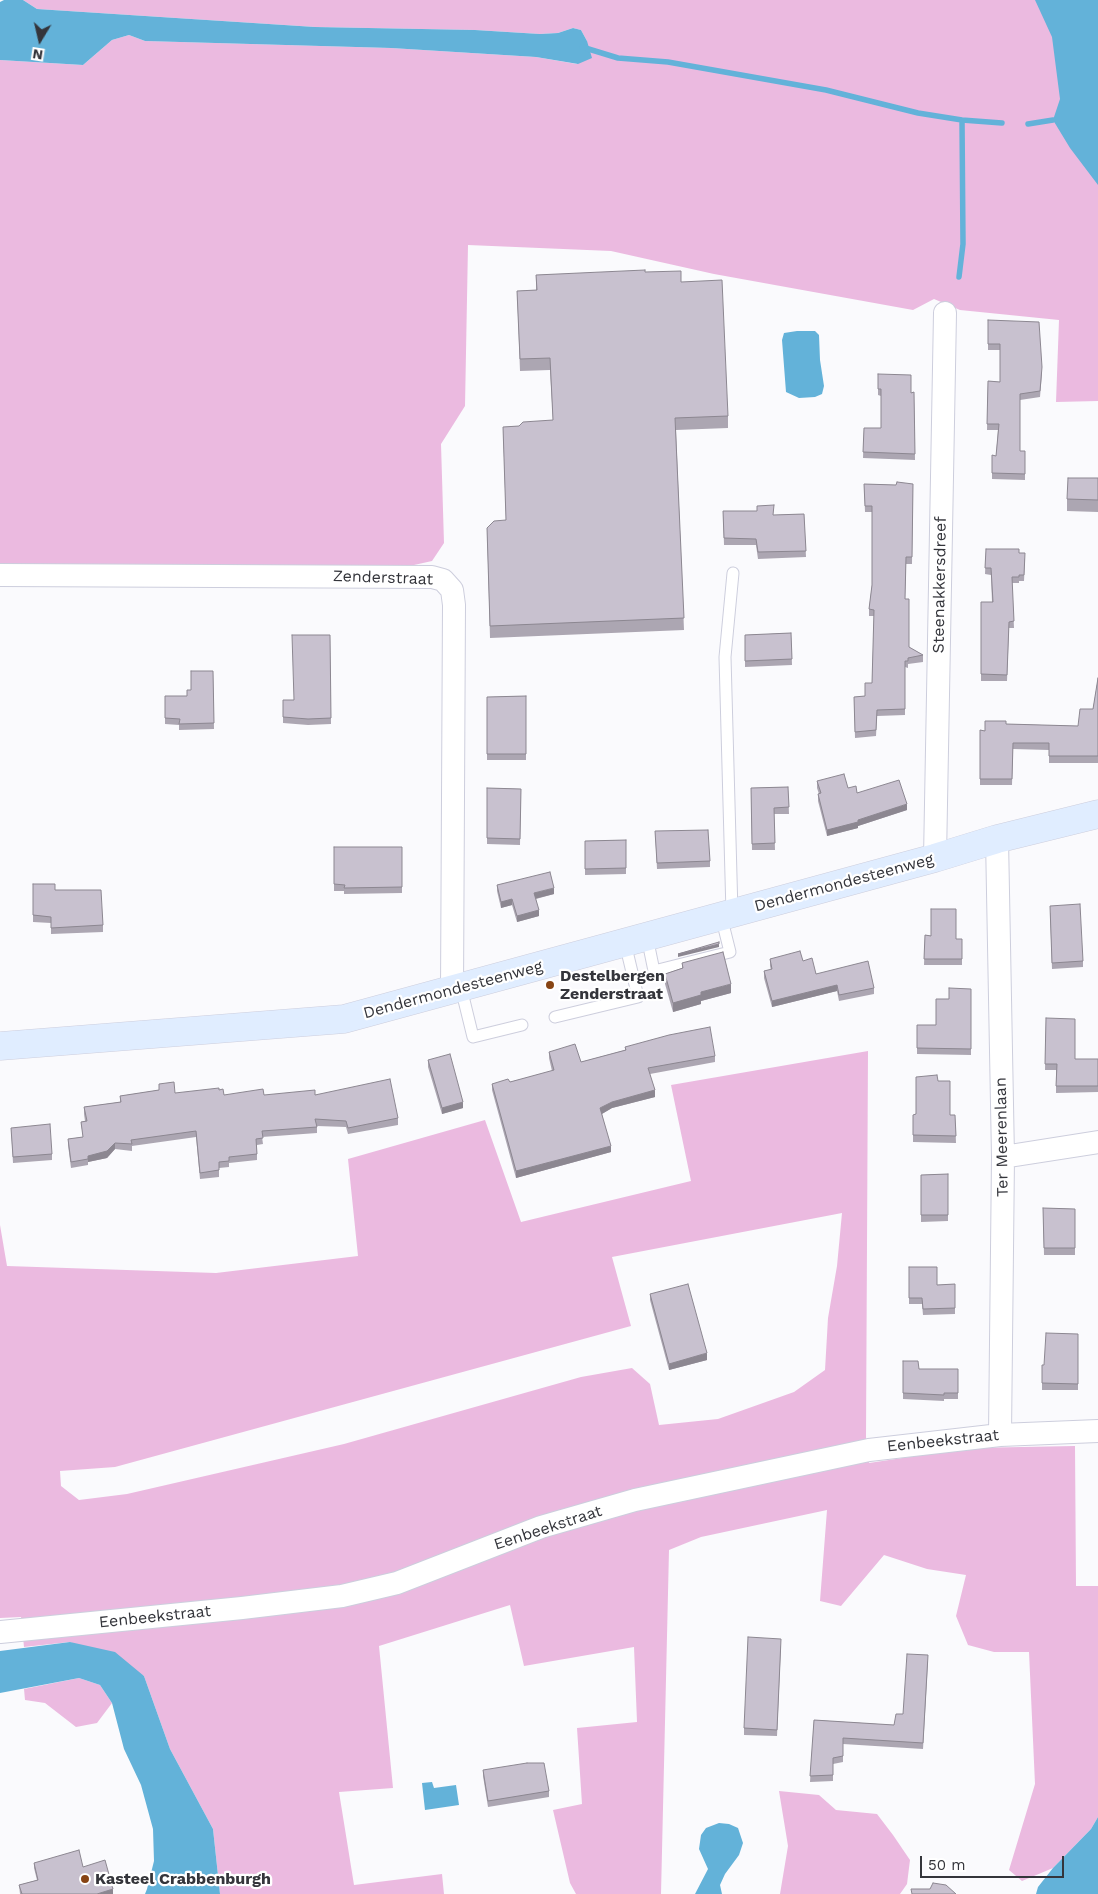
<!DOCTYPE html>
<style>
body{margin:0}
#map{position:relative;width:1098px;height:1894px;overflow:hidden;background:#fafafd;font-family:"Work Sans",sans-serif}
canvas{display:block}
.north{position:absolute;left:15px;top:15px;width:50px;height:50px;-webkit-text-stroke:4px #fff;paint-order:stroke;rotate:189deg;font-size:14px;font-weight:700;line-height:20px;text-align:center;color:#34353b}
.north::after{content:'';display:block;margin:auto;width:18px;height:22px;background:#34353b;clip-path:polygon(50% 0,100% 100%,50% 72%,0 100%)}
.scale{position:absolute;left:920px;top:1856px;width:144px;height:22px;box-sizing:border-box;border:2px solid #34353b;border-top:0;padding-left:6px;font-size:15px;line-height:18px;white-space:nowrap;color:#34353b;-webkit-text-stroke:4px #fff;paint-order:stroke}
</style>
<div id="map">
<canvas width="1098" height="1894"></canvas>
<div class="north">N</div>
<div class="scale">50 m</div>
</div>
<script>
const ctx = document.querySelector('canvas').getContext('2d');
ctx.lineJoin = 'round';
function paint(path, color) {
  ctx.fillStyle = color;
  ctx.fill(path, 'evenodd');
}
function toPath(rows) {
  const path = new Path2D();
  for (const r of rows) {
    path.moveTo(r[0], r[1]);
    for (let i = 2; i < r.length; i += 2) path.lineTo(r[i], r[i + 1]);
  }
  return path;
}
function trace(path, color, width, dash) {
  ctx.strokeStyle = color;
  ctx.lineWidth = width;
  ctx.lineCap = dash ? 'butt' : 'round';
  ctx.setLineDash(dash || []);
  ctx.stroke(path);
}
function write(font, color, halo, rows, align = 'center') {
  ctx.font = font + ' "Work Sans",sans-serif';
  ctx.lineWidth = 4.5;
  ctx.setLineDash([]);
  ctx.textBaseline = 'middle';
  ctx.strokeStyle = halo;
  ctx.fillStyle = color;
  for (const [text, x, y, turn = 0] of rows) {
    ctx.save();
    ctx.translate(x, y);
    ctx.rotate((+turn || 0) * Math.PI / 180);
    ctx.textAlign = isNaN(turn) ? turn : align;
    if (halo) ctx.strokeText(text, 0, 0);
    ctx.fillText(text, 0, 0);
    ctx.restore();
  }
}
paint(toPath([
 [23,0,1098,0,1098,401,1056,402,1059,320,960,310,934,299,913,310,714,274,611,251,468,245,465,406,441,444,444,543,432,561,405,567,0,566,0,60,83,65,112,40,129,35,145,41,391,48,536,57,577,64,587,41,581,30,573,28,558,33,540,34,475,30,315,27,37,9],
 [868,1051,866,1437,869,1463,969,1448,1075,1446,1076,1586,1098,1586,1098,1817,1091,1829,1053,1868,1022,1881,1009,1870,1035,1784,1029,1652,994,1652,968,1645,956,1616,966,1575,927,1569,884,1555,841,1606,820,1601,827,1510,701,1537,669,1550,661,1894,576,1894,570,1883,553,1810,582,1804,577,1728,637,1722,634,1647,524,1666,510,1605,379,1646,393,1788,339,1792,354,1885,442,1874,444,1894,220,1894,213,1829,170,1749,144,1676,70,1642,24,1647,21,1617,0,1618,0,1225,7,1266,216,1273,358,1256,348,1159,485,1120,521,1222,691,1181,671,1085],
 [842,1213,837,1266,828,1318,825,1370,794,1392,718,1419,659,1425,650,1384,632,1368,581,1377,344,1444,127,1494,79,1500,61,1486,60,1471,115,1467,631,1326,612,1257],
 [79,1678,100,1685,112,1703,97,1723,76,1727,45,1703,25,1700,24,1689],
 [779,1791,819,1795,836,1810,877,1814,893,1835,910,1860,907,1884,900,1894,780,1894,788,1846]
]), '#ebbae0');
paint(toPath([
 [4,0,23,0,37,9,315,27,475,30,540,34,558,33,573,28,581,30,587,41,592,58,578,64,536,57,391,48,145,41,129,35,112,40,83,65,0,60,0,2],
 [1035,0,1098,0,1098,185,1070,148,1053,120,1060,99,1052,37],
 [797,331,815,331,819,335,820,360,824,386,822,394,815,397,799,398,786,392,782,340,784,333],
 [70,1642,115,1652,144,1676,170,1749,213,1829,220,1894,145,1894,147,1889,154,1861,153,1829,141,1785,124,1749,112,1703,100,1685,79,1678,0,1693,0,1651],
 [432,1782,434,1788,456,1785,459,1805,425,1810,422,1783],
 [1098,1817,1098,1894,1036,1894,1038,1887,1053,1868,1091,1829],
 [719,1823,729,1824,738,1828,743,1843,739,1855,725,1874,720,1885,722,1894,695,1894,708,1869,699,1849,701,1835,706,1828]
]), '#63b2d9');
trace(toPath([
 [582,47,618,58,668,62,826,90,918,113,962,120,1002,123],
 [1028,124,1053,120],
 [959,277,963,244,962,120]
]), '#63b2d9', 5.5);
const lane = toPath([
 [732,913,725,657,733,573],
 [647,937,654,971,730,952,721,916],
 [461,988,473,1037,522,1025],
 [555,1017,638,997,625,943]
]);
const street = toPath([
 [0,575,432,577,443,580,452,590,454,605,452,990],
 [997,839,1003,1157,1000,1435],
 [935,858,945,313],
 [1003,1157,1098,1142],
 [0,1632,242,1608,342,1596,397,1583,541,1527,635,1500,869,1450,1000,1435,1098,1431]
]);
const secondary = toPath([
 [0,1046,344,1019,935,858,997,839,1098,814]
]);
trace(lane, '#cdcedd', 13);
trace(street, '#cdcedd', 24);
trace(secondary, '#cdcedd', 29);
trace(lane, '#fff', 11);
trace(street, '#fff', 22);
trace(secondary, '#e0edff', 28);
paint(toPath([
 [645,272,681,282,728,416,728,428,676,430,684,630,490,638,487,528,506,520,503,427,519,426,553,420,550,370,520,371,517,291,536,290,536,275],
 [988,320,1042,373,1040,397,1020,400,1020,451,1025,451,1025,480,992,479,992,455,996,456,998,430,987,430,988,381,1000,382,1000,350,988,350],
 [878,374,911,393,914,392,915,460,863,458,864,428,881,428,881,396,878,395],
 [1098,478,1098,512,1067,511,1067,499],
 [864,484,896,485,913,484,912,564,906,564,905,599,909,647,923,655,923,662,908,664,908,668,905,667,905,715,877,716,876,736,855,738,854,697,865,696,872,683,874,616,869,616,869,609,872,585,872,512,865,512],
 [723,511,774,515,804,514,806,557,758,559,756,545,724,545],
 [986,549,1019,553,1025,559,1024,581,1019,581,1019,583,1012,583,1014,628,1009,628,1007,681,981,681,981,602,992,602,991,575,985,574],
 [791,633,792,665,745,667,745,635],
 [330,635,331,724,308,725,283,723,283,700,294,700],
 [213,671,214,729,179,730,179,725,165,724,165,696,187,696,191,690],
 [1098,678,1098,763,1049,763,1049,750,1013,749,1012,785,980,785,980,730,985,731,1006,724,1078,726,1093,709],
 [526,696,526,760,487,760,487,697],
 [817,781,848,788,857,793,907,810,858,826,858,828,827,836,818,801,818,794,819,794,817,788],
 [788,787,789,814,774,814,775,850,752,850,751,788],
 [487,788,521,789,520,845,487,844],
 [655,831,710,861,710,867,657,869],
 [626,840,626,874,585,875,585,841],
 [334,847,402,847,402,893,344,894,344,891,334,891],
 [33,884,55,890,103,925,103,932,51,934,51,923,33,922],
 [497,885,554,894,536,899,539,916,517,922,512,905,501,908,497,891],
 [1050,912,1083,961,1083,967,1052,969],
 [925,935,956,939,962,939,962,965,924,965],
 [770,959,803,961,816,974,874,988,874,994,839,1001,837,991,772,1007,764,978,764,971,771,970,770,966],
 [682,963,731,993,701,1001,701,1004,673,1012,665,984,665,974,682,968],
 [971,989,971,1055,917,1054,917,1025,936,1025,949,999],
 [1046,1018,1075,1059,1098,1059,1098,1092,1056,1093,1056,1070,1045,1070],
 [625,1047,715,1056,715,1062,650,1074,655,1097,612,1108,602,1114,611,1152,516,1178,492,1090,492,1084,510,1082,552,1071,549,1058,549,1052,581,1062,625,1050],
 [428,1060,463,1108,442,1114,428,1067],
 [938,1081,950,1115,955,1115,956,1143,913,1142,913,1115,916,1114],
 [159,1084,175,1093,224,1095,315,1095,398,1118,398,1125,348,1134,346,1127,317,1126,317,1133,262,1137,263,1144,257,1145,257,1160,229,1163,229,1167,219,1168,219,1177,200,1179,196,1137,132,1146,132,1151,115,1149,107,1158,88,1162,88,1165,71,1168,68,1145,68,1139,83,1137,81,1122,85,1121,84,1114,84,1107,120,1102,120,1096,159,1090],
 [11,1128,52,1154,52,1160,13,1163],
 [948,1174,948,1221,921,1222,921,1175],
 [1043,1208,1075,1209,1075,1255,1044,1255],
 [909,1267,937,1285,955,1284,955,1314,923,1315,922,1304,909,1304],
 [650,1294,707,1360,669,1370,650,1300],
 [1078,1334,1078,1390,1042,1390,1042,1365,1044,1365],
 [903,1361,919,1369,958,1369,958,1399,944,1399,944,1401,903,1399],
 [781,1645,777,1736,744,1735,744,1728],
 [928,1661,923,1749,843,1744,843,1762,833,1764,833,1781,810,1782,814,1720,894,1725,903,1714],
 [483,1770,549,1791,549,1797,488,1807,483,1776],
 [34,1863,83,1867,113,1894,20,1894,19,1885,37,1880,34,1868]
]), '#aca6b2');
paint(toPath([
 [907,804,907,810,858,826,858,828,827,836,827,830],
 [554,888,554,894,534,899,534,893],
 [512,899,512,905,501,908,501,902],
 [539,910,539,916,517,922,517,916],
 [719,944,719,947,678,957,678,954],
 [731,984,731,993,701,1001,701,1004,673,1012,673,1003,701,992],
 [837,985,837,991,772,1007,772,1001],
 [655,1090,655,1097,612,1108,600,1115,600,1108,612,1102],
 [463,1102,463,1108,442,1114,442,1108],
 [115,1143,115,1149,107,1158,88,1162,88,1156],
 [611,1146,611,1152,516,1178,516,1171],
 [707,1353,707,1360,669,1370,669,1364],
 [113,1889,113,1894,97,1894]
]), '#8c8791');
const building = toPath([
 [645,270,645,272,681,271,681,282,722,280,728,416,675,418,684,618,490,626,487,528,494,521,506,520,503,427,519,426,523,422,553,420,550,358,520,359,517,291,537,290,536,275,645,270],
 [988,320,1039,322,1042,367,1040,391,1020,394,1020,451,1025,451,1025,474,992,473,992,455,996,456,999,424,987,424,988,381,1000,382,1000,344,988,344,988,320],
 [878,374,911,375,911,393,914,392,915,454,863,452,864,428,881,428,881,389,878,389,878,374],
 [1068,478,1098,478,1098,500,1067,499,1068,478],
 [897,482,913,484,912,557,906,557,905,599,909,599,909,647,923,655,908,658,908,661,905,661,905,709,877,710,876,730,855,732,854,697,865,696,865,683,872,683,874,610,869,609,872,585,872,506,865,506,864,484,896,485,897,482],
 [774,505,773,515,804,514,806,551,758,552,756,539,724,538,723,511,757,511,757,506,774,505],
 [986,549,1019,549,1019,553,1025,553,1024,575,1019,575,1019,577,1012,577,1014,621,1009,622,1007,675,981,674,981,602,993,602,991,568,985,568,986,549],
 [791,633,792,659,745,661,745,635,791,633],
 [292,635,330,635,331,718,308,719,283,717,283,700,294,700,292,635],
 [191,671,213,671,214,723,179,724,180,719,165,718,165,696,187,696,187,690,191,690,191,671],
 [1098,678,1098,756,1049,756,1049,743,1013,743,1012,779,980,779,980,730,985,731,985,721,1006,721,1006,724,1078,726,1080,709,1093,709,1098,678],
 [526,696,526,754,487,754,487,697,526,696],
 [844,774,848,788,856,786,857,793,899,780,907,804,858,820,858,822,827,830,818,794,821,793,817,781,844,774],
 [788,787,789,807,774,808,775,843,752,844,751,788,788,787],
 [487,788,521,789,520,839,487,838,487,788],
 [708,830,710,861,657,863,655,831,708,830],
 [626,840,626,868,585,869,585,841,626,840],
 [334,847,402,847,402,887,344,888,345,885,334,884,334,847],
 [550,872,554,888,534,893,539,910,517,916,512,899,501,902,497,885,550,872],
 [33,884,55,884,55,890,101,890,103,925,51,928,51,917,33,915,33,884],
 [1080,904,1083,961,1052,963,1050,906,1080,904],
 [931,909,956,909,956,939,962,939,962,959,924,959,925,935,931,936,931,909],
 [719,942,719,944,678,954,719,942],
 [800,951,803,961,812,958,816,974,868,961,874,988,839,995,837,985,772,1001,764,971,772,969,770,959,800,951],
 [723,952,731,984,701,992,701,995,673,1003,665,974,683,968,682,963,723,952],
 [949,988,971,989,971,1049,917,1048,917,1025,936,1025,936,999,949,999,949,988],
 [1046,1018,1075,1019,1075,1059,1098,1059,1098,1086,1056,1086,1057,1064,1045,1064,1046,1018],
 [710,1027,715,1056,648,1068,655,1090,612,1102,600,1108,611,1146,516,1171,492,1084,508,1079,510,1082,554,1070,549,1052,575,1044,581,1062,626,1050,625,1047,669,1035,710,1027],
 [450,1054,463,1102,442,1108,428,1060,450,1054],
 [937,1075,938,1081,950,1081,950,1115,955,1115,956,1136,913,1135,913,1115,916,1114,916,1077,937,1075],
 [390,1079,398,1118,348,1128,346,1121,315,1119,317,1127,262,1131,263,1138,256,1139,257,1154,229,1157,229,1161,219,1162,219,1170,200,1173,196,1131,131,1140,132,1144,115,1143,107,1151,88,1156,88,1159,71,1162,68,1139,83,1137,81,1122,87,1121,84,1107,121,1102,120,1096,159,1090,159,1084,174,1082,175,1093,219,1088,219,1090,223,1089,224,1095,263,1089,264,1095,315,1090,315,1095,390,1079],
 [50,1124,52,1154,13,1157,11,1128,50,1124],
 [948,1174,948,1215,921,1215,921,1175,948,1174],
 [1043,1208,1075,1209,1075,1248,1044,1248,1043,1208],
 [909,1267,937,1267,937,1285,955,1284,955,1308,923,1309,922,1298,909,1298,909,1267],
 [688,1284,707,1353,669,1364,650,1294,688,1284],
 [1046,1333,1078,1334,1078,1384,1042,1383,1042,1365,1044,1365,1046,1333],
 [903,1361,918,1361,919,1369,958,1369,958,1393,944,1393,944,1395,903,1393,903,1361],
 [748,1637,781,1639,777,1730,744,1728,748,1637],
 [907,1654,928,1655,923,1743,843,1738,843,1756,833,1758,833,1775,810,1776,814,1720,894,1725,896,1714,903,1714,907,1654],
 [527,1763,544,1763,549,1791,488,1801,483,1770,527,1763],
 [79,1850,83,1867,105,1860,113,1889,97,1894,22,1894,19,1885,38,1880,34,1863,79,1850],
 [933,1883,946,1885,956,1894,912,1894,911,1889,930,1889,933,1883]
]);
paint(building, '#c8c1cf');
trace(building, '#8c8791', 1);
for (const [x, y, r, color] of [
 [550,985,5,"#874414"],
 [85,1879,5,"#874414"]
]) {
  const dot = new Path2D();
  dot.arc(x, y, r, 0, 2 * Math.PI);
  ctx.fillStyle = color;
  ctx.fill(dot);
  trace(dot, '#fff', 2);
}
write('16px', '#34353b', '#fff', [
 ["Zenderstraat",383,578,2],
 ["Steenakkersdreef",940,585,-89],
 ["Dendermondesteenweg",844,883,-15],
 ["Dendermondesteenweg",453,990,-15],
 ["Ter Meerenlaan",1002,1137,-91],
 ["Eenbeekstraat",943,1441,-6],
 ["Eenbeekstraat",548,1528,-18],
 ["Eenbeekstraat",155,1617,-6]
]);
write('bold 16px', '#34353b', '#fff', [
 ["Destelbergen",560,976],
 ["Zenderstraat",560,994],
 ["Kasteel Crabbenburgh",95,1879]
], 'left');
</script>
